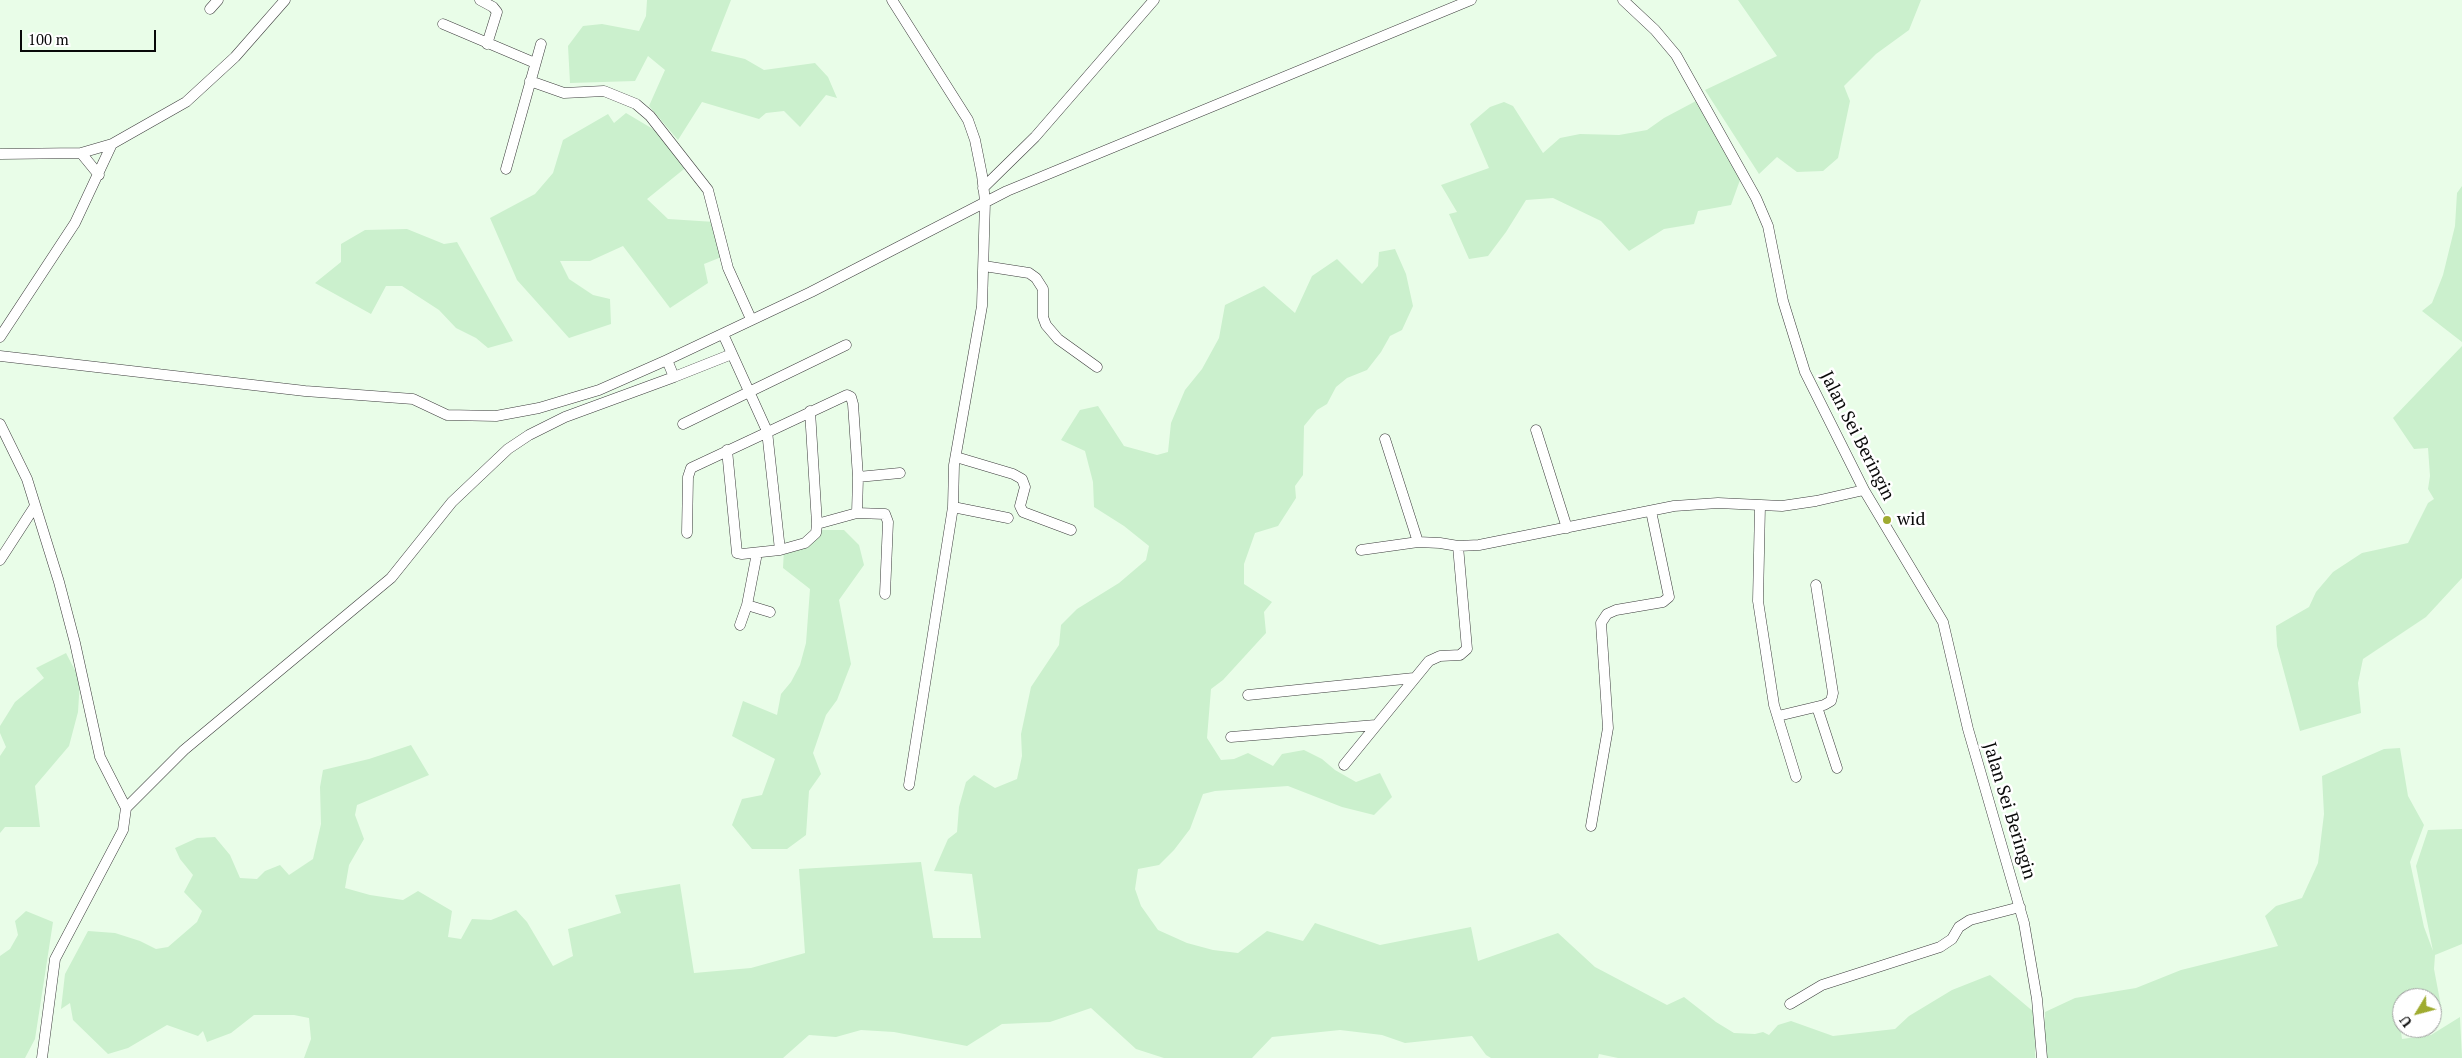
<!DOCTYPE html>
<style>
body{margin:0}
#map{position:relative;width:2462px;height:1058px;overflow:hidden;background:#e9fde8;font-family:"PT Serif",serif}
canvas{display:block}
.north{position:absolute;left:2392px;top:988px;width:50px;height:50px;box-sizing:border-box;background:#fff;border:1px solid #9d9d9d;border-radius:50%;rotate:233deg;font-size:14px;font-weight:700;line-height:20px;text-align:center;color:#090909}
.north::after{content:'';display:block;margin:auto;width:18px;height:22px;background:#9fab30;clip-path:polygon(50% 0,100% 100%,50% 72%,0 100%)}
.scale{position:absolute;left:20px;top:30px;width:136px;height:22px;box-sizing:border-box;border:2px solid #090909;border-top:0;padding-left:6px;font-size:15px;line-height:18px;white-space:nowrap;color:#090909;-webkit-text-stroke:4px #fff;paint-order:stroke}
</style>
<div id="map">
<canvas width="2462" height="1058"></canvas>
<div class="north">U</div>
<div class="scale">100 m</div>
</div>
<script>
const ctx = document.querySelector('canvas').getContext('2d');
ctx.lineJoin = 'round';
function paint(path, color) {
  ctx.fillStyle = color;
  ctx.fill(path, 'evenodd');
}
function toPath(rows) {
  const path = new Path2D();
  for (const r of rows) {
    path.moveTo(r[0], r[1]);
    for (let i = 2; i < r.length; i += 2) path.lineTo(r[i], r[i + 1]);
  }
  return path;
}
function trace(path, color, width, dash) {
  ctx.strokeStyle = color;
  ctx.lineWidth = width;
  ctx.lineCap = dash ? 'butt' : 'round';
  ctx.setLineDash(dash || []);
  ctx.stroke(path);
}
function write(font, color, halo, rows, align = 'center') {
  ctx.font = font + ' "PT Serif",serif';
  ctx.lineWidth = 5;
  ctx.setLineDash([]);
  ctx.textBaseline = 'middle';
  ctx.strokeStyle = halo;
  ctx.fillStyle = color;
  for (const [text, x, y, turn = 0] of rows) {
    ctx.save();
    ctx.translate(x, y);
    ctx.rotate((+turn || 0) * Math.PI / 180);
    ctx.textAlign = isNaN(turn) ? turn : align;
    if (halo) ctx.strokeText(text, 0, 0);
    ctx.fillText(text, 0, 0);
    ctx.restore();
  }
}
paint(toPath([
 [647,0,731,0,711,51,745,59,764,70,815,63,828,77,837,98,826,95,800,127,784,111,766,113,759,119,702,102,678,140,649,106,665,70,648,56,635,81,570,83,568,46,583,26,602,24,639,31,646,16],
 [1738,0,1921,0,1909,30,1876,54,1844,86,1850,101,1838,158,1823,171,1797,172,1777,157,1759,174,1705,90,1777,56],
 [1696,101,1740,180,1731,205,1698,211,1694,224,1664,229,1629,251,1601,221,1553,198,1526,200,1506,232,1488,256,1469,259,1449,214,1457,212,1441,185,1489,168,1470,124,1490,107,1504,102,1513,106,1543,153,1560,138,1580,134,1619,135,1647,130,1664,118],
 [626,113,668,138,689,165,647,199,668,219,715,222,724,256,704,264,708,283,670,308,623,246,590,261,560,261,569,279,593,295,610,299,611,324,569,338,517,280,490,218,535,194,553,173,563,140,608,114,614,123],
 [2462,186,2462,342,2422,311,2432,303,2443,275,2455,226,2457,193],
 [407,229,444,244,457,242,513,341,488,348,476,338,456,328,439,310,402,286,386,286,371,314,315,283,341,262,341,244,365,230],
 [1395,249,1406,274,1413,306,1402,330,1390,336,1381,352,1367,370,1347,378,1336,387,1327,404,1317,410,1304,426,1303,475,1295,486,1296,498,1278,526,1255,533,1244,564,1244,584,1272,602,1264,612,1266,633,1223,680,1211,689,1207,738,1221,760,1234,759,1248,753,1273,766,1282,754,1304,750,1322,759,1335,770,1356,782,1380,773,1392,797,1374,815,1342,807,1288,786,1215,791,1203,794,1190,829,1174,850,1159,865,1138,869,1135,889,1141,906,1158,930,1187,943,1213,950,1238,953,1267,931,1303,941,1315,923,1380,945,1471,927,1478,961,1558,933,1595,967,1667,1005,1684,997,1716,1022,1734,1033,1755,1034,1763,1032,1769,1035,1778,1025,1791,1021,1833,1036,1895,1029,1909,1016,1952,990,1990,975,2035,1013,2035,1058,1618,1058,1599,1054,1598,1058,1491,1058,1486,1055,1472,1036,1405,1043,1382,1035,1340,1030,1272,1037,1252,1058,1164,1058,1136,1049,1091,1008,1050,1022,1002,1024,967,1046,894,1032,861,1030,836,1037,809,1035,783,1058,304,1058,311,1039,309,1018,294,1015,254,1015,231,1033,207,1042,203,1031,198,1036,167,1025,128,1048,108,1054,73,1020,70,1003,61,1009,65,974,88,931,115,933,140,941,156,949,168,947,197,922,202,911,184,892,193,875,180,859,175,848,197,838,215,837,230,855,240,878,257,879,265,871,280,865,289,875,313,859,321,824,320,787,323,770,369,759,411,745,429,775,357,805,355,815,364,839,349,865,345,888,370,895,403,900,418,891,452,911,448,937,461,939,472,919,491,920,516,910,527,922,553,966,573,956,568,929,621,913,615,895,680,884,694,973,751,968,805,953,799,869,921,862,933,938,981,938,972,874,934,871,948,839,957,832,959,807,966,782,974,775,995,788,1017,779,1022,756,1021,734,1031,687,1059,645,1061,625,1077,609,1119,583,1146,560,1149,546,1124,526,1094,507,1093,482,1085,451,1061,440,1080,410,1098,406,1124,446,1157,455,1168,452,1171,423,1185,390,1202,369,1219,338,1225,305,1264,286,1295,313,1312,276,1337,259,1362,284,1378,266,1379,252],
 [2462,346,2462,578,2426,617,2363,659,2358,683,2361,713,2300,731,2277,646,2276,626,2309,607,2316,592,2333,572,2362,553,2408,543,2428,503,2434,499,2428,489,2430,476,2428,448,2414,449,2393,418],
 [820,530,844,530,859,545,864,565,839,600,851,664,837,700,826,715,813,753,821,774,809,791,806,835,787,849,752,849,732,825,742,799,762,795,775,759,732,736,743,701,777,715,781,694,791,682,800,665,806,643,810,589,783,568,784,549],
 [66,653,80,680,78,712,69,746,35,786,40,827,5,827,0,833,0,756,6,747,0,733,0,726,15,702,44,678,36,668],
 [2400,748,2408,796,2424,825,2410,862,2424,927,2433,951,2416,866,2428,830,2462,829,2462,944,2435,955,2434,969,2441,1006,2432,1008,2432,998,2402,998,2402,1016,2399,1016,2402,1039,2431,1035,2460,1017,2462,1058,2044,1058,2045,1012,2075,998,2136,988,2181,970,2278,946,2265,916,2276,906,2302,898,2318,863,2324,814,2322,776,2384,749],
 [26,911,53,922,35,1039,25,1058,0,1058,0,956,10,949,18,935,15,921]
]), '#cbf0cd');
const minor = toPath([
 [480,0,493,7,497,12,487,44],
 [892,0,968,120,975,140,982,175,985,201,982,306,954,465,953,507,1008,518],
 [1623,0,1655,30,1676,55,1756,198,1768,226,1783,301,1805,372,1864,490,1943,622,1968,729,2024,923,2037,999,2042,1058],
 [210,9,218,0],
 [443,24,535,63],
 [530,81,564,93,604,91,636,104,650,116,708,190,728,268,751,319],
 [81,153,99,175],
 [0,154,81,153,112,144],
 [506,169,541,44],
 [983,188,1035,137,1154,0],
 [984,266,1029,273,1036,278,1043,289,1043,317,1046,325,1058,339,1097,367],
 [723,334,767,431,780,550],
 [0,337,75,223,112,144,186,102,235,57,285,0],
 [0,356,305,391,413,399,447,415,496,416,539,408,599,390,667,360,811,292,1007,191,1471,0],
 [667,360,674,377,732,354],
 [0,424,27,479,59,582,75,643,100,757,126,808,123,830,55,959,42,1058],
 [683,424,846,345],
 [1536,430,1567,528],
 [1385,439,1418,542],
 [727,450,737,553,742,554,780,550,805,543,816,533,817,524,810,411],
 [956,457,1013,474,1022,479,1025,487,1020,506,1023,512,1071,530],
 [858,477,900,473],
 [1760,506,1758,601,1774,705,1796,777],
 [817,524,857,513,885,514,888,522,885,594],
 [687,533,688,477,691,468,847,395,851,397,853,404,858,477,857,513],
 [1361,550,1418,542,1440,543,1458,546],
 [757,553,747,605,770,612],
 [0,560,35,506],
 [740,625,747,605],
 [1248,695,1414,678],
 [1817,707,1837,768],
 [1778,716,1824,705,1831,701,1833,693,1816,585],
 [1231,737,1376,725],
 [1344,765,1429,661,1440,656,1460,655,1467,649,1458,546,1479,545,1674,506,1718,503,1782,506,1816,501,1864,490],
 [909,785,953,507],
 [126,808,184,750,391,578,452,502,508,449,529,435,565,417,674,377],
 [1591,826,1608,728,1601,623,1607,614,1616,610,1663,602,1669,597,1651,511],
 [1790,1004,1822,985,1940,947,1952,939,1959,927,1970,920,2020,907]
]);
trace(minor, '#3c3c3c', 11);
trace(minor, '#fff', 10);
for (const [x, y, r, color] of [
 [1887,520,5,"#9fab30"]
]) {
  const dot = new Path2D();
  dot.arc(x, y, r, 0, 2 * Math.PI);
  ctx.fillStyle = color;
  ctx.fill(dot);
  trace(dot, '#fff', 2);
}
write('18px', '#090909', '#fff', [
 ["Jalan Sei Beringin",1857,436,63],
 ["Jalan Sei Beringin",2009,811,73]
]);
write('18px', '#090909', '#fff', [
 ["wid",1897,520]
], 'left');
</script>
